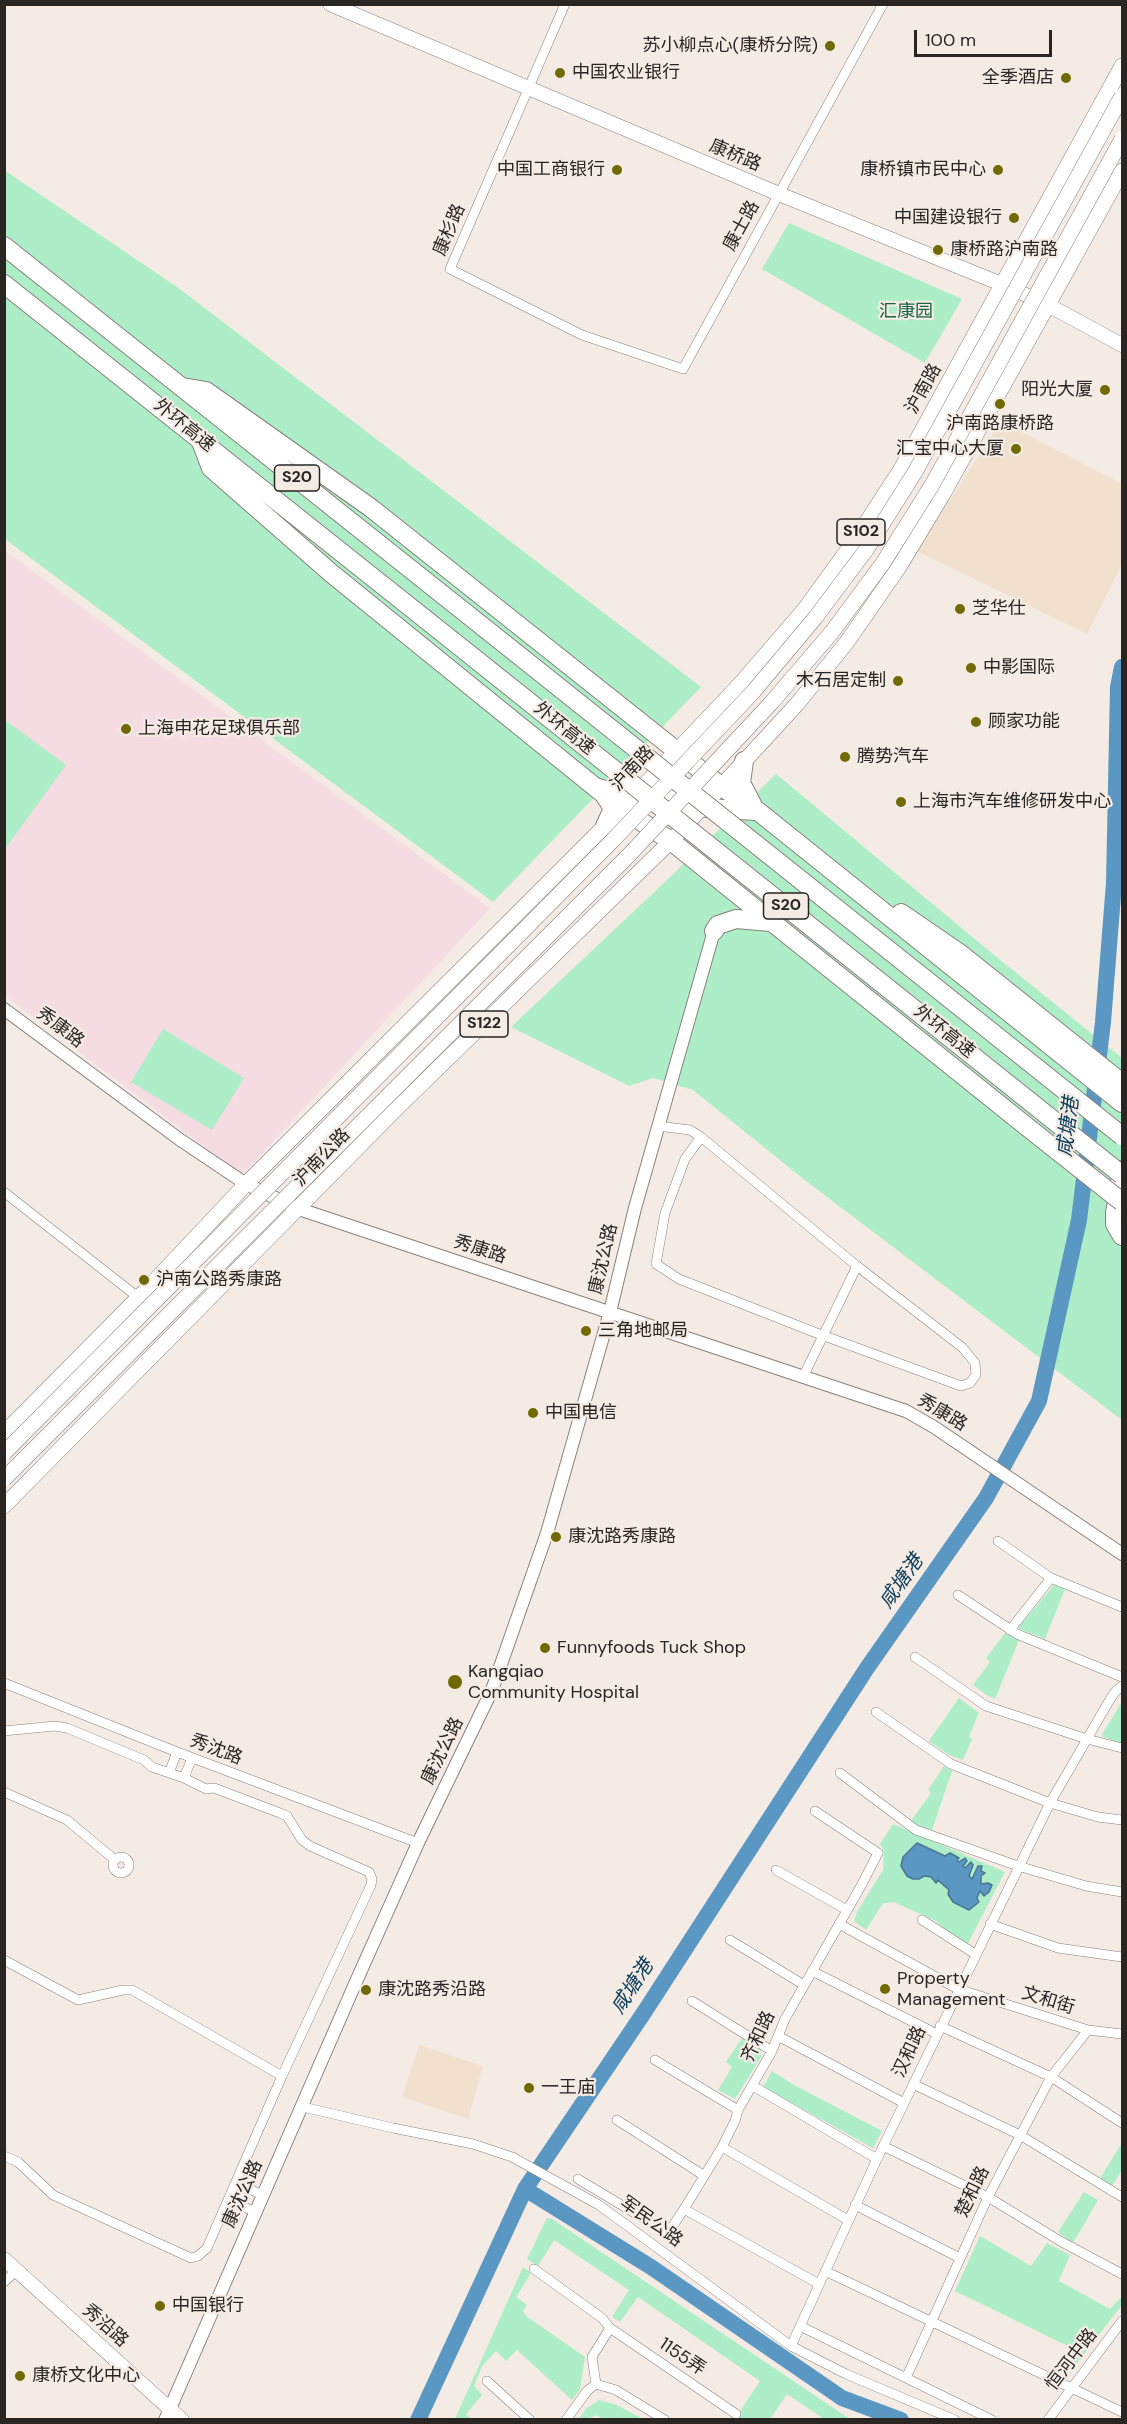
<!DOCTYPE html>
<meta charset="utf-8">
<style>
body{margin:0}
#map{position:relative;width:1127px;height:2424px;overflow:hidden;background:#f4ebe4;font-family:"DM Sans",sans-serif}
canvas{display:block}
.frame{position:absolute;inset:0;border:6px solid #282522;pointer-events:none}
.scale{position:absolute;left:914px;top:30px;width:138px;height:27px;box-sizing:border-box;border:3px solid #282522;border-top:0;padding-left:8px;font-size:18px;line-height:21px;white-space:nowrap;color:#282522;-webkit-text-stroke:4px #f4ebe4;paint-order:stroke}
</style>
<div id="map">
<canvas width="1127" height="2424"></canvas>
<div class="frame"></div>
<div class="scale">100 m</div>
</div>
<script>
const ctx = document.querySelector('canvas').getContext('2d');
ctx.lineJoin = 'round';
function paint(path, color) {
  ctx.fillStyle = color;
  ctx.fill(path, 'evenodd');
}
function toPath(rows) {
  const path = new Path2D();
  for (const r of rows) {
    if (r.length === 3) {
      path.moveTo(r[0] + r[2], r[1]);
      path.arc(r[0], r[1], r[2], 0, 2 * Math.PI);
      continue;
    }
    path.moveTo(r[0], r[1]);
    for (let i = 2; i < r.length; i += 2) path.lineTo(r[i], r[i + 1]);
  }
  return path;
}
function trace(path, color, width, dash) {
  ctx.strokeStyle = color;
  ctx.lineWidth = width;
  ctx.lineCap = dash ? 'butt' : 'round';
  ctx.setLineDash(dash || []);
  ctx.stroke(path);
}
function write(font, color, halo, rows, align = 'center') {
  ctx.font = font + ' "DM Sans","Noto Sans SC",sans-serif';
  ctx.lineWidth = 4.5;
  ctx.setLineDash([]);
  ctx.textBaseline = 'middle';
  ctx.strokeStyle = halo;
  ctx.fillStyle = color;
  for (const [text, x, y, turn = 0] of rows) {
    ctx.save();
    ctx.translate(x, y);
    ctx.rotate((+turn || 0) * Math.PI / 180);
    ctx.textAlign = isNaN(turn) ? turn : align;
    if (halo) ctx.strokeText(text, 0, 0);
    ctx.fillText(text, 0, 0);
    ctx.restore();
  }
}
paint(toPath([
 [1001,421,1122,484,1122,564,1087,634,917,551],
 [419,2045,483,2066,468,2119,402,2097]
]), '#f1e0ce');
paint(toPath([
 [4,550,490,908,242,1175,5,996]
]), '#f5dbe2');
paint(toPath([
 [4,170,177,287,701,687,493,902,5,539],
 [789,223,962,299,925,363,762,269],
 [5,720,66,765,5,849],
 [776,774,988,950,1122,1058,1122,1420,806,1181,693,1090,653,1078,629,1086,511,1027,666,881],
 [163,1029,244,1078,212,1130,131,1082],
 [1054,1585,1065,1589,1045,1639,1018,1628],
 [1005,1633,1019,1640,995,1699,985,1694,973,1685,990,1662,986,1658],
 [959,1698,979,1713,969,1736,972,1739,963,1760,949,1755,929,1741],
 [1122,1702,1122,1744,1101,1736],
 [944,1766,952,1771,932,1830,918,1826,911,1821,931,1793,928,1790],
 [893,1824,1005,1872,967,1945,947,1932,936,1921,894,1902,884,1903,879,1909,866,1930,854,1921,857,1912,883,1870,884,1850,880,1844],
 [742,2038,761,2050,761,2057,735,2099,718,2090,732,2067,726,2062],
 [772,2071,794,2085,882,2131,873,2148,763,2087],
 [1122,2143,1122,2170,1112,2186,1100,2178],
 [1084,2192,1098,2200,1073,2243,1058,2232],
 [547,2218,552,2219,850,2419,824,2419,787,2394,770,2419,735,2419,760,2381,638,2297,620,2322,612,2317,629,2290,554,2240,538,2266,527,2259],
 [980,2236,1031,2266,1047,2243,1070,2255,1059,2281,1110,2309,1122,2296,1122,2305,1069,2373,1065,2375,1058,2371,1070,2347,955,2291],
 [523,2267,531,2273,516,2297,527,2305,523,2311,526,2316,585,2357,580,2389,572,2400,517,2350,506,2361,496,2351,482,2366,474,2386,482,2395,466,2414,471,2419,455,2419],
 [599,2400,617,2405,643,2419,602,2419,597,2415,588,2419,578,2419,586,2409]
]), '#adedc7');
const water = toPath([
 [917,1843,945,1856,950,1853,959,1858,957,1860,959,1862,965,1858,967,1861,963,1866,965,1868,971,1862,973,1865,969,1876,972,1879,978,1866,982,1866,981,1871,985,1873,981,1876,981,1884,988,1883,992,1885,989,1892,984,1896,980,1891,977,1898,979,1902,969,1910,953,1902,948,1894,949,1890,938,1880,936,1883,931,1877,924,1876,919,1879,913,1879,907,1876,901,1866,903,1857,917,1843]
]);
paint(water, '#5a97c2');
trace(water, '#4b7592', 1.5);
trace(toPath([
 [525,2189,651,2267,842,2398,901,2420],
 [418,2420,525,2189,645,2011,867,1668,986,1498,1039,1401,1079,1220,1103,1022,1114,883,1118,687,1122,667]
]), '#5a97c2', 16);
const minor = toPath([
 [565,4,450,269,582,335,683,369,883,4],
 [658,1126,690,1130,701,1137,685,1159,665,1213,656,1264,679,1279,819,1334,961,1386,970,1383,976,1375,975,1363,963,1348,857,1266,701,1137],
 [4,1192,139,1298],
 [803,1377,857,1266],
 [998,1541,1051,1578,1122,1607],
 [958,1595,1017,1634,1122,1677],
 [1010,1630,1051,1578],
 [915,1657,986,1706,1087,1739,1122,1748],
 [4,1683,177,1752,418,1843],
 [876,1712,951,1764,1050,1803,1098,1817,1122,1820],
 [4,1731,55,1726,67,1728,144,1760,152,1767,184,1778,206,1789,214,1788,280,1813,287,1816,302,1840,310,1846,369,1872,372,1879,371,1885,282,2076,207,2248,198,2256,191,2258,53,2195,18,2162,4,2156],
 [169,1773,177,1752],
 [840,1773,916,1830,1018,1866,1086,1886,1122,1892],
 [184,1778,192,1758],
 [4,1792,67,1820,115,1860],
 [121,1865,8],
 [776,1870,847,1910],
 [922,1920,975,1954],
 [839,1924,958,1989,1088,2030,1122,2034],
 [990,1924,1058,1948,1122,1957],
 [730,1940,804,1985],
 [4,1960,78,2000,123,1990,132,1990,282,2076],
 [812,1971,937,2034],
 [692,2001,772,2051],
 [940,2026,1051,2077,1122,2123],
 [778,2036,904,2103],
 [655,2060,738,2110],
 [913,2084,1020,2135,1122,2197],
 [753,2086,877,2159],
 [303,2107,393,2128,473,2144,512,2157,599,2205,791,2346,846,2374,955,2420],
 [617,2120,703,2175],
 [883,2146,988,2197,1060,2241,1122,2274],
 [722,2147,848,2220],
 [578,2179,668,2233,684,2209,722,2147,735,2121,738,2110,772,2051,785,2019,861,1886,878,1853,815,1811],
 [237,2183,262,2195],
 [229,2199,255,2212],
 [855,2205,960,2258],
 [684,2209,819,2284],
 [534,2269,602,2318,610,2328,736,2414],
 [825,2271,1122,2412],
 [4,2282,17,2270],
 [800,2326,992,2420],
 [791,2346,877,2159,1050,1803,1109,1701,1115,1692,1122,1686],
 [906,2378,988,2197,1051,2077,1088,2030],
 [487,2381,530,2420],
 [596,2384,592,2357,610,2328],
 [566,2420,587,2391,596,2384,616,2390,665,2420],
 [1048,2420,1122,2321]
]);
const tertiary = toPath([
 [4,1009,179,1139,246,1184,299,1209,906,1411,934,1427,1122,1554],
 [165,2420,355,1984,418,1843,492,1690,547,1533,610,1312,635,1208,714,931]
]);
const secondary = toPath([
 [330,4,779,194,1004,285,1048,305,1122,345],
 [4,2259,182,2420]
]);
const primary = toPath([
 [4,1433,150,1286,246,1184,622,809,743,681,805,609,855,540,901,469,1122,66],
 [4,1506,395,1110,671,841,797,704,847,642,899,567,943,494,1122,171]
]);
const motorway = toPath([
 [4,246,467,614],
 [4,284,449,638],
 [183,387,206,391,371,508,722,787,759,812,1122,1103],
 [200,439,211,468,331,573,622,809,671,841,1026,1126],
 [744,761,741,783,752,804],
 [599,788,612,792,683,792,702,791,722,787],
 [603,793,611,805,612,811,605,826],
 [663,805,755,811],
 [901,913,962,955,1122,1083],
 [714,931,718,925,736,919,770,922],
 [1122,1170,1115,1213,1115,1224,1122,1236]
]);
trace(minor, '#89807a', 10);
trace(tertiary, '#89807a', 14);
trace(secondary, '#89807a', 15);
trace(primary, '#89807a', 16);
trace(motorway, '#89807a', 20);
trace(minor, '#fff', 9);
trace(tertiary, '#fff', 12);
trace(secondary, '#fff', 14);
trace(primary, '#fff', 15);
trace(motorway, '#fff', 18);
const primaryBridge = toPath([
 [4,1453,614,839,753,692,815,618,866,550,915,472,1122,96],
 [4,1479,630,854,772,702,832,632,883,563,932,485,1122,139]
]);
const motorwayBridge = toPath([
 [467,614,1122,1136],
 [449,638,1122,1175],
 [1026,1126,1122,1202]
]);
trace(primaryBridge, '#89807a', 16, []);
trace(motorwayBridge, '#89807a', 20, []);
trace(primaryBridge, '#fff', 15);
trace(motorwayBridge, '#fff', 18);
for (const [x, y, r, color] of [
 [830,46,6,"#716a03"],
 [560,73,6,"#716a03"],
 [1066,78,6,"#716a03"],
 [617,170,6,"#716a03"],
 [998,170,6,"#716a03"],
 [1014,218,6,"#716a03"],
 [938,250,6,"#716a03"],
 [1105,390,6,"#716a03"],
 [1000,404,6,"#716a03"],
 [1016,449,6,"#716a03"],
 [960,609,6,"#716a03"],
 [971,668,6,"#716a03"],
 [898,681,6,"#716a03"],
 [976,722,6,"#716a03"],
 [126,729,6,"#716a03"],
 [845,757,6,"#716a03"],
 [901,802,6,"#716a03"],
 [144,1280,6,"#716a03"],
 [586,1331,6,"#716a03"],
 [533,1413,6,"#716a03"],
 [556,1537,6,"#716a03"],
 [545,1648,6,"#716a03"],
 [455,1682,8,"#716a03"],
 [885,1989,6,"#716a03"],
 [366,1990,6,"#716a03"],
 [529,2088,6,"#716a03"],
 [160,2306,6,"#716a03"],
 [20,2376,6,"#716a03"]
]) {
  const dot = new Path2D();
  dot.arc(x, y, r, 0, 2 * Math.PI);
  ctx.fillStyle = color;
  ctx.fill(dot);
  trace(dot, '#f4ebe4', 2);
}
for (const [x, y, w] of [
 [297,478,45],
 [861,532,48],
 [786,906,45],
 [484,1024,48]
]) {
  const box = new Path2D();
  box.roundRect(x - w / 2, y - 13, w, 26, 4.5);
  ctx.fillStyle = '#f4ebe4';
  ctx.fill(box);
  trace(box, '#282522', 1.5);
}
write('bold 16px', '#282522', null, [
 ["S20",297,478],
 ["S102",861,532],
 ["S20",786,906],
 ["S122",484,1024]
]);
write('18px', '#282522', '#f4ebe4', [
 ["苏小柳点心(康桥分院)",818,46,"right"],
 ["中国农业银行",572,73],
 ["全季酒店",1054,78,"right"],
 ["中国工商银行",605,170,"right"],
 ["康桥镇市民中心",986,170,"right"],
 ["中国建设银行",1002,218,"right"],
 ["康桥路沪南路",950,250],
 ["阳光大厦",1093,390,"right"],
 ["沪南路康桥路",1000,424,"center"],
 ["汇宝中心大厦",1004,449,"right"],
 ["芝华仕",972,609],
 ["中影国际",983,668],
 ["木石居定制",886,681,"right"],
 ["顾家功能",988,722],
 ["上海申花足球俱乐部",138,729],
 ["腾势汽车",857,757],
 ["上海市汽车维修研发中心",913,802],
 ["沪南公路秀康路",156,1280],
 ["三角地邮局",598,1331],
 ["中国电信",545,1413],
 ["康沈路秀康路",568,1537],
 ["Funnyfoods Tuck Shop",557,1648],
 ["Kangqiao",468,1672],
 ["Community Hospital",468,1693],
 ["Property",897,1979],
 ["Management",897,2000],
 ["康沈路秀沿路",378,1990],
 ["一王庙",541,2088],
 ["中国银行",172,2306],
 ["康桥文化中心",32,2376]
], 'left');
write('18px', '#282522', '#f4ebe4', [
 ["康桥路",735,156,23],
 ["康士路",742,226,-61],
 ["康杉路",450,230,-67],
 ["沪南路",924,389,-61],
 ["外环高速",184,426,39],
 ["外环高速",564,729,39],
 ["沪南路",633,769,-47],
 ["秀康路",60,1028,37],
 ["外环高速",944,1032,39],
 ["沪南公路",322,1158,-46],
 ["秀康路",480,1250,18],
 ["康沈公路",604,1259,-77],
 ["秀康路",942,1413,31],
 ["秀沈路",216,1750,21],
 ["康沈公路",443,1751,-64],
 ["文和街",1048,2001,17],
 ["齐和路",759,2037,-65],
 ["汉和路",910,2052,-65],
 ["楚和路",973,2192,-64],
 ["康沈公路",243,2194,-66],
 ["军民公路",651,2222,36],
 ["秀沿路",105,2326,42],
 ["1155弄",682,2357,34],
 ["恒河中路",1072,2360,-53]
]);
write('18px', '#166641', '#f4ebe4', [
 ["汇康园",906,312]
]);
write('italic 20px', '#093c59', '#f4ebe4', [
 ["咸塘港",1069,1127,-83],
 ["咸塘港",902,1582,-55],
 ["咸塘港",633,1987,-57]
]);
</script>
